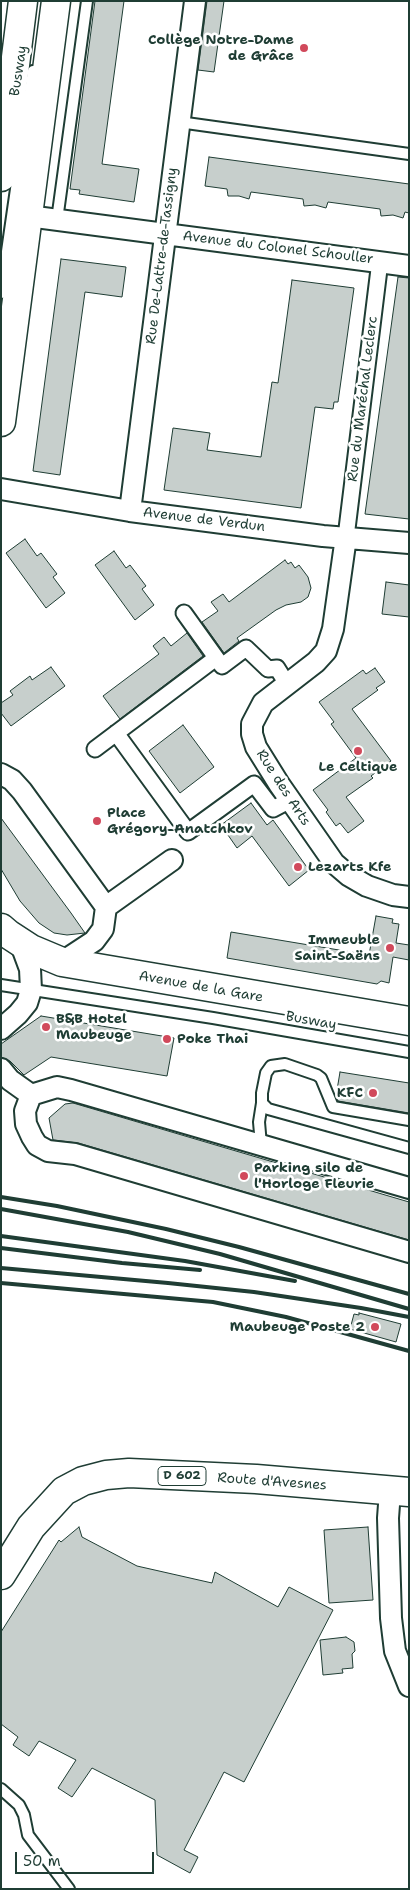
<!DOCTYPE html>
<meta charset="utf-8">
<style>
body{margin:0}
#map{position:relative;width:410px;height:1890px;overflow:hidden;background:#fff;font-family:"Shantell Sans",sans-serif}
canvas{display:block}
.frame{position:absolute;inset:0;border:2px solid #1f3d34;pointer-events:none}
.scale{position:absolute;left:15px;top:1852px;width:139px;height:22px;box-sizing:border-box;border:2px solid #1f3d34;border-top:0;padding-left:6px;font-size:15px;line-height:18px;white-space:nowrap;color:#1f3d34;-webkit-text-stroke:4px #fff;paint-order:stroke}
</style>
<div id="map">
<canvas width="410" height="1890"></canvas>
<div class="frame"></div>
<div class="scale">50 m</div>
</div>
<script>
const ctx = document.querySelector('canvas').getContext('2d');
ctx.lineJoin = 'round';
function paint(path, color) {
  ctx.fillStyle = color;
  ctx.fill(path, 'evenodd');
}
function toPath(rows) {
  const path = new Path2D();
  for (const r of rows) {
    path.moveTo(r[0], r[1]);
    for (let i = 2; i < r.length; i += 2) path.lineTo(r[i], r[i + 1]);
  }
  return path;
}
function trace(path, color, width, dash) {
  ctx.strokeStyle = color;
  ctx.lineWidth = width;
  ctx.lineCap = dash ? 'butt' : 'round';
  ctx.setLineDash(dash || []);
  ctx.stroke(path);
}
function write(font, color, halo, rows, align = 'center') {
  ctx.font = font + ' "Shantell Sans",sans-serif';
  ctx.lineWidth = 5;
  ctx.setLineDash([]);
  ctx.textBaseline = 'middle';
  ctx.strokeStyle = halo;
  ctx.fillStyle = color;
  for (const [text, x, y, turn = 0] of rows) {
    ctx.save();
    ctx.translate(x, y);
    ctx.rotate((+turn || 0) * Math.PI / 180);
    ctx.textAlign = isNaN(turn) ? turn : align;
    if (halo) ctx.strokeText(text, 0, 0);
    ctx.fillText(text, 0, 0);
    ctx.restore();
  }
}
const building = toPath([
 [95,1,124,1,102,164,139,169,134,202,79,194,80,190,70,189,95,1],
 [207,1,224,1,214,72,198,70,207,1],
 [209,157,409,184,409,213,405,212,403,218,393,215,381,216,380,209,328,202,326,208,315,205,304,206,303,199,251,192,249,199,239,196,228,196,227,189,205,186,209,157],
 [61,259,126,267,122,297,85,292,60,475,33,471,61,259],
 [398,277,409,278,409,519,365,514,398,277],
 [292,280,354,288,338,402,334,402,333,409,315,407,301,508,164,490,173,428,210,433,207,450,261,457,272,382,278,383,292,280],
 [25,539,37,556,41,553,57,574,53,577,65,593,46,608,6,553,25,539],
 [114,551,126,568,130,565,146,586,142,589,154,605,135,620,95,565,114,551],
 [285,560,288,564,291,562,295,568,299,565,308,577,311,588,308,597,301,602,286,605,276,610,237,638,239,641,224,653,202,622,218,611,211,602,223,594,229,602,285,560],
 [386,582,409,585,409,617,382,614,386,582],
 [187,633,203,656,120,719,103,696,159,654,153,646,164,637,171,646,187,633],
 [51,667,65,686,11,726,1,713,1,703,13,695,10,691,30,676,32,680,51,667],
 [375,668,385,682,376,688,378,690,352,709,391,761,371,776,373,778,346,797,364,821,348,833,340,823,336,826,326,812,328,810,313,790,356,758,331,724,334,722,319,702,363,670,366,674,375,668],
 [183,725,214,767,180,793,149,751,183,725],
 [251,803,267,825,273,820,309,870,289,886,252,836,237,848,221,825,251,803],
 [1,818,71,913,85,933,67,935,54,933,39,923,20,901,1,869,1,818],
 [376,916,393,919,392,923,399,924,396,943,409,945,409,960,393,957,389,983,381,981,377,984,227,958,231,932,369,955,376,916],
 [41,1016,174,1038,167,1076,51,1057,24,1075,10,1061,1,1057,1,1044,41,1016],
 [340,1072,409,1083,409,1113,338,1101,336,1096,340,1072],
 [73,1103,409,1202,409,1240,78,1143,53,1140,49,1118,65,1104,73,1103],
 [359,1313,401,1324,396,1342,350,1329,354,1314,359,1315,359,1313],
 [79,1527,82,1537,137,1566,212,1583,215,1572,278,1607,289,1587,333,1610,244,1782,224,1772,184,1850,198,1857,190,1873,157,1855,155,1800,92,1768,72,1797,58,1788,76,1760,39,1741,29,1756,13,1745,18,1737,1,1724,1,1632,59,1540,61,1542,79,1527],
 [368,1527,373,1600,329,1603,324,1530,368,1527],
 [346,1637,354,1642,355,1651,352,1654,353,1668,342,1669,343,1673,323,1675,320,1640,346,1637]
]);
paint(building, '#c7cfcc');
trace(building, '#1f3d34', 1);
const service = toPath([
 [179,122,409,154],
 [57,220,87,1],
 [1,293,33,71],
 [1,985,213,1018,409,1052],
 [409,1120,333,1107,321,1078,317,1075,285,1064,271,1066,266,1073,262,1093,262,1103,268,1109,409,1148],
 [261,1145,259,1122,262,1103],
 [1,1789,19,1805,24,1815,28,1835,69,1889]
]);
const pedestrian = toPath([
 [346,537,380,261],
 [184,613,222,666,246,648,268,669,277,668,287,684],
 [116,733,188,832,254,784,273,809,290,800],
 [95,749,216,658]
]);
const minor = toPath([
 [28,216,409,266],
 [1,489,130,511,323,536,409,543],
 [130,511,195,1],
 [346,537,333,629,326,651,316,662,263,703,252,724,252,734,256,747,279,784,334,863,348,875,367,886,393,895,409,897],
 [1,774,12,780,22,791,106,907,103,929,94,941,62,962],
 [106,907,172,860],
 [1,1029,18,1014,27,1003,31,990,30,969,20,942],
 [1,1069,10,1080,31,1095],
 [409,1188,71,1090,57,1087,31,1095,25,1111,26,1124,32,1137,37,1145,48,1151,75,1154,409,1252],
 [390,1491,388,1518,391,1618,395,1651,409,1686]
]);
const secondary = toPath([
 [1,177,23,1],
 [1,422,56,1],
 [1,928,8,934,31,949,62,962,409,1021]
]);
const primary = toPath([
 [1,1575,31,1527,64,1491,83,1481,106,1475,129,1473,256,1479,409,1492]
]);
trace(service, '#1f3d34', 14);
trace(pedestrian, '#1f3d34', 19);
trace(minor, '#1f3d34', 24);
trace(secondary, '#1f3d34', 31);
trace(primary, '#1f3d34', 31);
trace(service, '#fff', 10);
trace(pedestrian, '#fff', 15);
trace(minor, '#fff', 20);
trace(secondary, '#fff', 28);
trace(primary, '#fff', 28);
trace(toPath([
 [1,1197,57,1206,166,1229,239,1247,409,1294],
 [1,1209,128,1232,220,1254,409,1309],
 [1,1236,185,1261,295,1281],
 [1,1248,122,1263,200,1270],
 [1,1268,168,1283,254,1292,361,1308,409,1317],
 [1,1283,213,1302,286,1317,409,1351]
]), '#1f3d34', 4);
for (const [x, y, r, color] of [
 [304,48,5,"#d1495b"],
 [358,751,5,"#d1495b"],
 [97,821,5,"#d1495b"],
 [298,867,5,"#d1495b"],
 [390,948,5,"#d1495b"],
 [46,1027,5,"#d1495b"],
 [167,1039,5,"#d1495b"],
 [373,1093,5,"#d1495b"],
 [244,1176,5,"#d1495b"],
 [375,1327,5,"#d1495b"]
]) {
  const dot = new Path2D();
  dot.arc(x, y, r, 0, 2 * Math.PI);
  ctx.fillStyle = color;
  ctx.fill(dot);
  trace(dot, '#fff', 2);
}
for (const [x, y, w] of [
 [182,1476,48]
]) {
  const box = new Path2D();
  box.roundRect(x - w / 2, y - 9.5, w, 19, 4);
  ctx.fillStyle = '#fff';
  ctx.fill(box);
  trace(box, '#1f3d34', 1);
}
write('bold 12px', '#1f3d34', null, [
 ["D 602",182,1476]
]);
write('bold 14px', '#1f3d34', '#fff', [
 ["Collège Notre-Dame",294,40,"right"],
 ["de Grâce",294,56,"right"],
 ["Le Celtique",358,767,"center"],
 ["Place",107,813],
 ["Grégory-Anatchkov",107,829],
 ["Lezarts Kfe",308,867],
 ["Immeuble",380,940,"right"],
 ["Saint-Saëns",380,956,"right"],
 ["B&B Hotel",56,1019],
 ["Maubeuge",56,1035],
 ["Poke Thai",177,1039],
 ["KFC",363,1093,"right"],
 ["Parking silo de",254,1168],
 ["l'Horloge Fleurie",254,1184],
 ["Maubeuge Poste 2",365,1327,"right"]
], 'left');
write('14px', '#1f3d34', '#fff', [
 ["Busway",19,71,-81],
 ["Avenue du Colonel Schouller",278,248,7],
 ["Rue De-Lattre-de-Tassigny",162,256,-83],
 ["Rue du Maréchal Leclerc",363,399,-83],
 ["Avenue de Verdun",204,520,7],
 ["Rue des Arts",283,788,57],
 ["Avenue de la Gare",201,987,10],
 ["Busway",311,1021,10],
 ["Route d'Avesnes",272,1482,4]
]);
</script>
